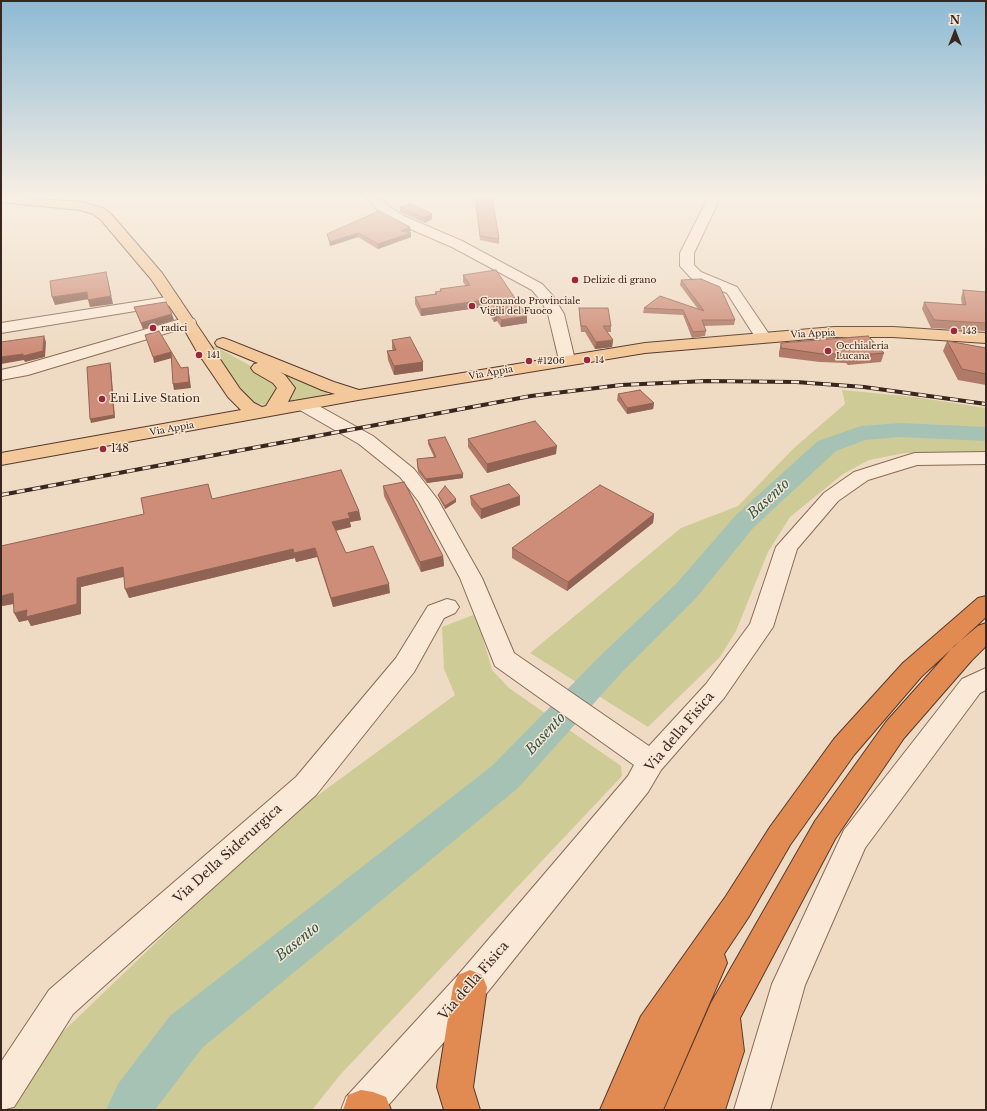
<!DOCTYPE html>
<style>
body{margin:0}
#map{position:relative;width:987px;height:1111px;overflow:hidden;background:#efdbc3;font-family:"Libre Baskerville",serif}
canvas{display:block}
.frame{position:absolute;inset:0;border:2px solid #39261e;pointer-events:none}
.north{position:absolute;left:935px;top:12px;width:40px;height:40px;-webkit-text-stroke:3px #f6e6d3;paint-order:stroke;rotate:0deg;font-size:11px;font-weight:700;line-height:16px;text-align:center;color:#39261e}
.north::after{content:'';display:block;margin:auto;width:14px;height:18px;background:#39261e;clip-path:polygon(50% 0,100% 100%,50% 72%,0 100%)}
</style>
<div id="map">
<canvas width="987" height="1111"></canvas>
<div class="frame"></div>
<div class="north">N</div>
</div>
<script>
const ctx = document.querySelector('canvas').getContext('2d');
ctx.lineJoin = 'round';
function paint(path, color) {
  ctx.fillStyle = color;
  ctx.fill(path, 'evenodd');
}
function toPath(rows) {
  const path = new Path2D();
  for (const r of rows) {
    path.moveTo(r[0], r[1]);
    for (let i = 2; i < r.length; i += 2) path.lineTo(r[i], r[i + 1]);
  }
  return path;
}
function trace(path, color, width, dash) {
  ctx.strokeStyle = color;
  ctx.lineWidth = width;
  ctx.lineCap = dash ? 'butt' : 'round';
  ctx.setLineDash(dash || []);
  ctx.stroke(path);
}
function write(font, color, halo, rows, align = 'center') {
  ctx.font = font + ' "Libre Baskerville",serif';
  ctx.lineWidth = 3;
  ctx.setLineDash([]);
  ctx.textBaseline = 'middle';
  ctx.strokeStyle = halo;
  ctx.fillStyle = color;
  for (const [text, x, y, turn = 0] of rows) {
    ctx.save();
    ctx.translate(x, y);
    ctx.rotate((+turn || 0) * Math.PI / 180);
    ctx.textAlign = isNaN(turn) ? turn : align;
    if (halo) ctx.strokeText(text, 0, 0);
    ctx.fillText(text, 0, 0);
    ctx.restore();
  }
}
paint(toPath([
 [207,344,211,344,267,375,281,388,268,406,252,402,245,397],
 [258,359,328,391,328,393,327,395,286,404,291,395],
 [842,390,914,397,986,408,986,454,963,452,905,453,869,460,843,474,790,517,768,552,736,631,720,657,648,727,530,653,681,528,738,506,794,448,845,404],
 [476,614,492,670,509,688,621,766,622,776,340,1075,312,1110,11,1110,50,1044,284,820,455,695,444,669,442,627]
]), '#cecb96');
paint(toPath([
 [900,423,986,427,986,441,900,437,865,440,836,451,754,527,696,598,622,672,518,788,202,1048,155,1110,106,1110,118,1084,170,1016,492,766,600,656,676,584,736,515,818,441,861,426,900,423]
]), '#a5c2b5');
const minor = toPath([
 [365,196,378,196,390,207,404,216,462,241,542,284,553,296,564,314,575,360,573,364,567,365,561,364,559,360,548,314,541,301,532,290,452,247,394,222,380,213,365,196],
 [709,196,721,196,694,253,694,265,701,272,737,287,771,337,769,340,763,342,757,340,727,293,691,278,680,266,680,253,709,196],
 [173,296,178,298,181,301,178,304,1,333,1,323,173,296],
 [188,317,194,319,196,322,194,325,28,375,1,380,1,370,19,366,188,317],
 [304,400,310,401,373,436,414,469,438,500,482,578,514,653,649,746,706,684,750,624,776,547,824,493,854,472,908,455,915,453,986,452,986,464,917,465,868,480,838,501,797,549,773,627,724,698,661,770,648,792,482,999,384,1110,341,1110,346,1097,458,975,628,776,634,765,495,666,460,578,419,502,400,477,359,444,298,409,295,405,298,401,304,400],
 [447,599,455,601,459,607,455,613,444,618,414,672,316,795,73,1014,14,1107,1,1110,1,1062,49,990,296,777,396,658,428,606,447,599],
 [986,668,986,690,980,693,865,848,805,985,770,1110,734,1110,772,984,844,830,962,679,986,668]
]);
const major = toPath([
 [1,196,81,202,103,208,111,214,162,273,240,389,254,403,262,407,266,406,277,388,273,383,254,372,251,368,254,364,258,363,217,346,215,343,217,340,223,338,229,340,334,382,359,390,645,343,834,327,893,327,986,333,986,343,893,337,834,337,645,353,358,400,1,465,1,453,241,410,228,397,196,350,180,322,151,279,101,220,93,214,80,210,1,202,1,196],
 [280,372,322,390,335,394,288,402,295,388,285,375,280,372]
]);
const highway = toPath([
 [986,596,986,617,921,677,854,755,790,845,748,918,724,954,727,963,663,1110,600,1110,641,1016,726,896,770,827,834,739,903,663,978,598,986,596],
 [986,623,986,646,972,660,904,738,835,839,740,1018,744,1051,725,1110,664,1110,711,1003,815,821,886,722,954,646,978,626,986,623],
 [470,970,482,975,487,987,473,1087,480,1110,444,1110,437,1087,453,987,458,975,470,970],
 [361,1090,373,1092,386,1097,391,1110,343,1110,348,1095,361,1090]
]);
trace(minor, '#8a6b59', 2);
trace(major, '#573a2d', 2);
trace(highway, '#573a2d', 2);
paint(minor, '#fae9d6');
paint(major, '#f3c89a');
paint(highway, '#e18a51');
const rail = toPath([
 [1,495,531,396,621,385,706,381,796,382,864,387,986,404]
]);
trace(rail, '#39261e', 4);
trace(rail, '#f6e6d3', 2.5, [8]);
paint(toPath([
 [475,196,499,239,499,244,480,240],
 [400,207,432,214,432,219,425,223,400,212],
 [411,231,407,232,411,237,378,249,358,237,330,246,327,234],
 [463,275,527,323,501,327,497,321,494,322,484,307,421,316,415,304,415,297,435,294,435,292,440,291,440,289,466,286,463,282],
 [681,280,735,320,734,325,704,326,706,331,705,336,692,338,683,315,643,313,644,308,698,309,680,285],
 [963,290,986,292,986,331,931,328,922,309,924,302,962,305,961,298],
 [134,307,174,320,143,329,136,312],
 [579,308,611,326,611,332,607,332,613,340,612,347,595,349,585,332,581,332,579,314],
 [392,340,423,362,423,371,394,375,388,360,387,351,393,350,392,349],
 [947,341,986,348,986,385,958,380,943,351],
 [781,343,884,353,881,362,848,365,846,363,820,362,779,357,779,352],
 [618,394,654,403,653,409,627,414,617,400],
 [468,439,556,454,487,473,468,447],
 [428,440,463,478,427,483,418,472,417,459,434,457,428,444],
 [383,486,443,556,444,566,421,572,384,496],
 [438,495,456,499,456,502,445,509,439,498],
 [470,496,520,505,481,519,471,505],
 [212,499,359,511,361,520,350,522,351,527,336,531,346,553,390,593,333,607,317,557,296,562,295,558,129,598,124,577,81,587,81,614,31,626,28,620,19,622,14,604,2,606],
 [654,514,653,523,567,591,512,558,512,548]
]), '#b17967');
paint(toPath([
 [432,214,432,219,425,223,424,218],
 [410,227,411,231,402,235,401,231],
 [358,233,358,237,330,246,330,242],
 [411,233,411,237,378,249,378,244],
 [106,272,108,280,113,304,90,307,88,300],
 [87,292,89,299,55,305,52,297],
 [484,300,484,307,421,316,421,309],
 [172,314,174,320,143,329,141,323],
 [494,314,497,314,497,321,494,322],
 [527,316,527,323,501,327,501,320],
 [44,336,46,342,45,357,25,362,24,360,1,364,1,357,23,354],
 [613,340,612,347,595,349,596,342],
 [171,352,172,358,154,363,153,357],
 [423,362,423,371,394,375,394,366],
 [110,363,111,367,115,418,91,423,90,419],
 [188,367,189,373,191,388,174,390,173,384],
 [654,403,653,409,627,414,627,408],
 [557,446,556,454,487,473,487,464],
 [463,474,463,478,427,483,426,479],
 [520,496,520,505,481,519,481,509],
 [456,499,456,502,445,509,445,506],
 [359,511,361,520,350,522,351,527,333,531,332,522,348,513],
 [654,514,653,523,567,591,568,582],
 [315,548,317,557,296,562,294,553],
 [293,549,295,558,129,598,125,589],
 [443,556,444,566,421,572,420,562],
 [123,567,126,576,81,587,81,614,31,626,28,620,19,622,14,613,27,610,77,578],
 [389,584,390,593,333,607,331,598],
 [13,593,18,603,2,606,1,605,1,596]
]), '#906354');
const building = toPath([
 [475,196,492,196,499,239,480,236,475,196],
 [411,204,432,214,424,218,400,207,411,204],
 [379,211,410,227,401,231,411,233,378,244,358,233,330,242,327,234,379,211],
 [496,270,527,316,501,320,497,314,494,314,484,300,421,309,415,297,437,294,435,292,441,291,440,289,470,285,463,275,496,270],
 [106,272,111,296,88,300,87,292,52,297,50,281,106,272],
 [701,279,720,287,735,320,702,320,706,331,693,332,683,310,644,308,660,296,704,311,681,280,701,279],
 [963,290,986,292,986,323,934,320,924,302,966,305,963,290],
 [166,302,172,314,141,323,134,307,166,302],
 [579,308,608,308,611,326,603,326,613,340,596,342,586,326,581,326,579,308],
 [159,331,181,368,188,367,189,382,173,384,171,352,153,357,145,335,159,331],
 [44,336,43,351,23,356,23,354,1,357,1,342,44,336],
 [868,336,884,353,850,356,849,354,822,354,781,348,781,343,868,336],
 [410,337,423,362,394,366,387,351,396,350,392,340,410,337],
 [947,341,986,348,986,374,962,369,947,341],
 [110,363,114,415,90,419,87,367,110,363],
 [640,390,654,403,627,408,618,394,640,390],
 [535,421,557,446,487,464,468,439,535,421],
 [445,437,463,474,426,479,418,468,417,459,436,457,428,440,445,437],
 [341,470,359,511,348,513,350,518,332,522,346,553,373,546,389,584,331,598,315,548,294,553,293,549,125,589,123,567,77,578,77,604,26,617,27,610,14,613,13,593,1,596,1,546,144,514,141,498,208,484,212,499,341,470],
 [404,482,443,556,420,562,383,486,404,482],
 [509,484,520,496,481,509,470,496,509,484],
 [600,485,654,514,568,582,512,548,600,485],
 [445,486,456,499,445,506,438,495,445,486]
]);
paint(building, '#ce8d78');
trace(building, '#906354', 1);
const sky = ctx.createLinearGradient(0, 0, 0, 351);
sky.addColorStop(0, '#8dbad4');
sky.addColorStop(0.56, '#f8efe4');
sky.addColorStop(1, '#f8efe400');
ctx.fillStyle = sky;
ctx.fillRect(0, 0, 987, 351);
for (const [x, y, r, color] of [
 [575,280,4,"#9a273b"],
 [472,306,4,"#9a273b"],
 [153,328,4,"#9a273b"],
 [954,331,4,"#9a273b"],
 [828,351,4,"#9a273b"],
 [199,355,4,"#9a273b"],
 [587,360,4,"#9a273b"],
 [529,361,4,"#9a273b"],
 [102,399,4,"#9a273b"],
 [103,449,4,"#9a273b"]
]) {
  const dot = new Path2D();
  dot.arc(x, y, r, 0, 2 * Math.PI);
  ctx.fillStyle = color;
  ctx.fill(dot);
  trace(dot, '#f6e6d3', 1.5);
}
write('9px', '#39261e', '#f6e6d3', [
 ["Delizie di grano",583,280],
 ["Comando Provinciale",480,301],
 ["Vigili del Fuoco",480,311],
 ["radici",161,328],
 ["143",962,331],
 ["Occhialeria",836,346],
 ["Lucana",836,356],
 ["141",207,355],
 ["14",595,360],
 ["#1206",537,361]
], 'left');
write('9px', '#39261e', '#f6e6d3', [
 ["Via Appia",813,334,-3],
 ["Via Appia",491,373,-10],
 ["Via Appia",172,429,-10]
]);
write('11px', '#39261e', '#f6e6d3', [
 ["Eni Live Station",110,399],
 ["148",111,449]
], 'left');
write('13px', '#39261e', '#f6e6d3', [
 ["Via della Fisica",680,732,-50],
 ["Via Della Siderurgica",228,854,-42],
 ["Via della Fisica",474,981,-49]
]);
write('italic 14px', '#2c594f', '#f6e6d3', [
 ["Basento",769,499,-43],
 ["Basento",546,734,-47],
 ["Basento",298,942,-39]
]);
</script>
